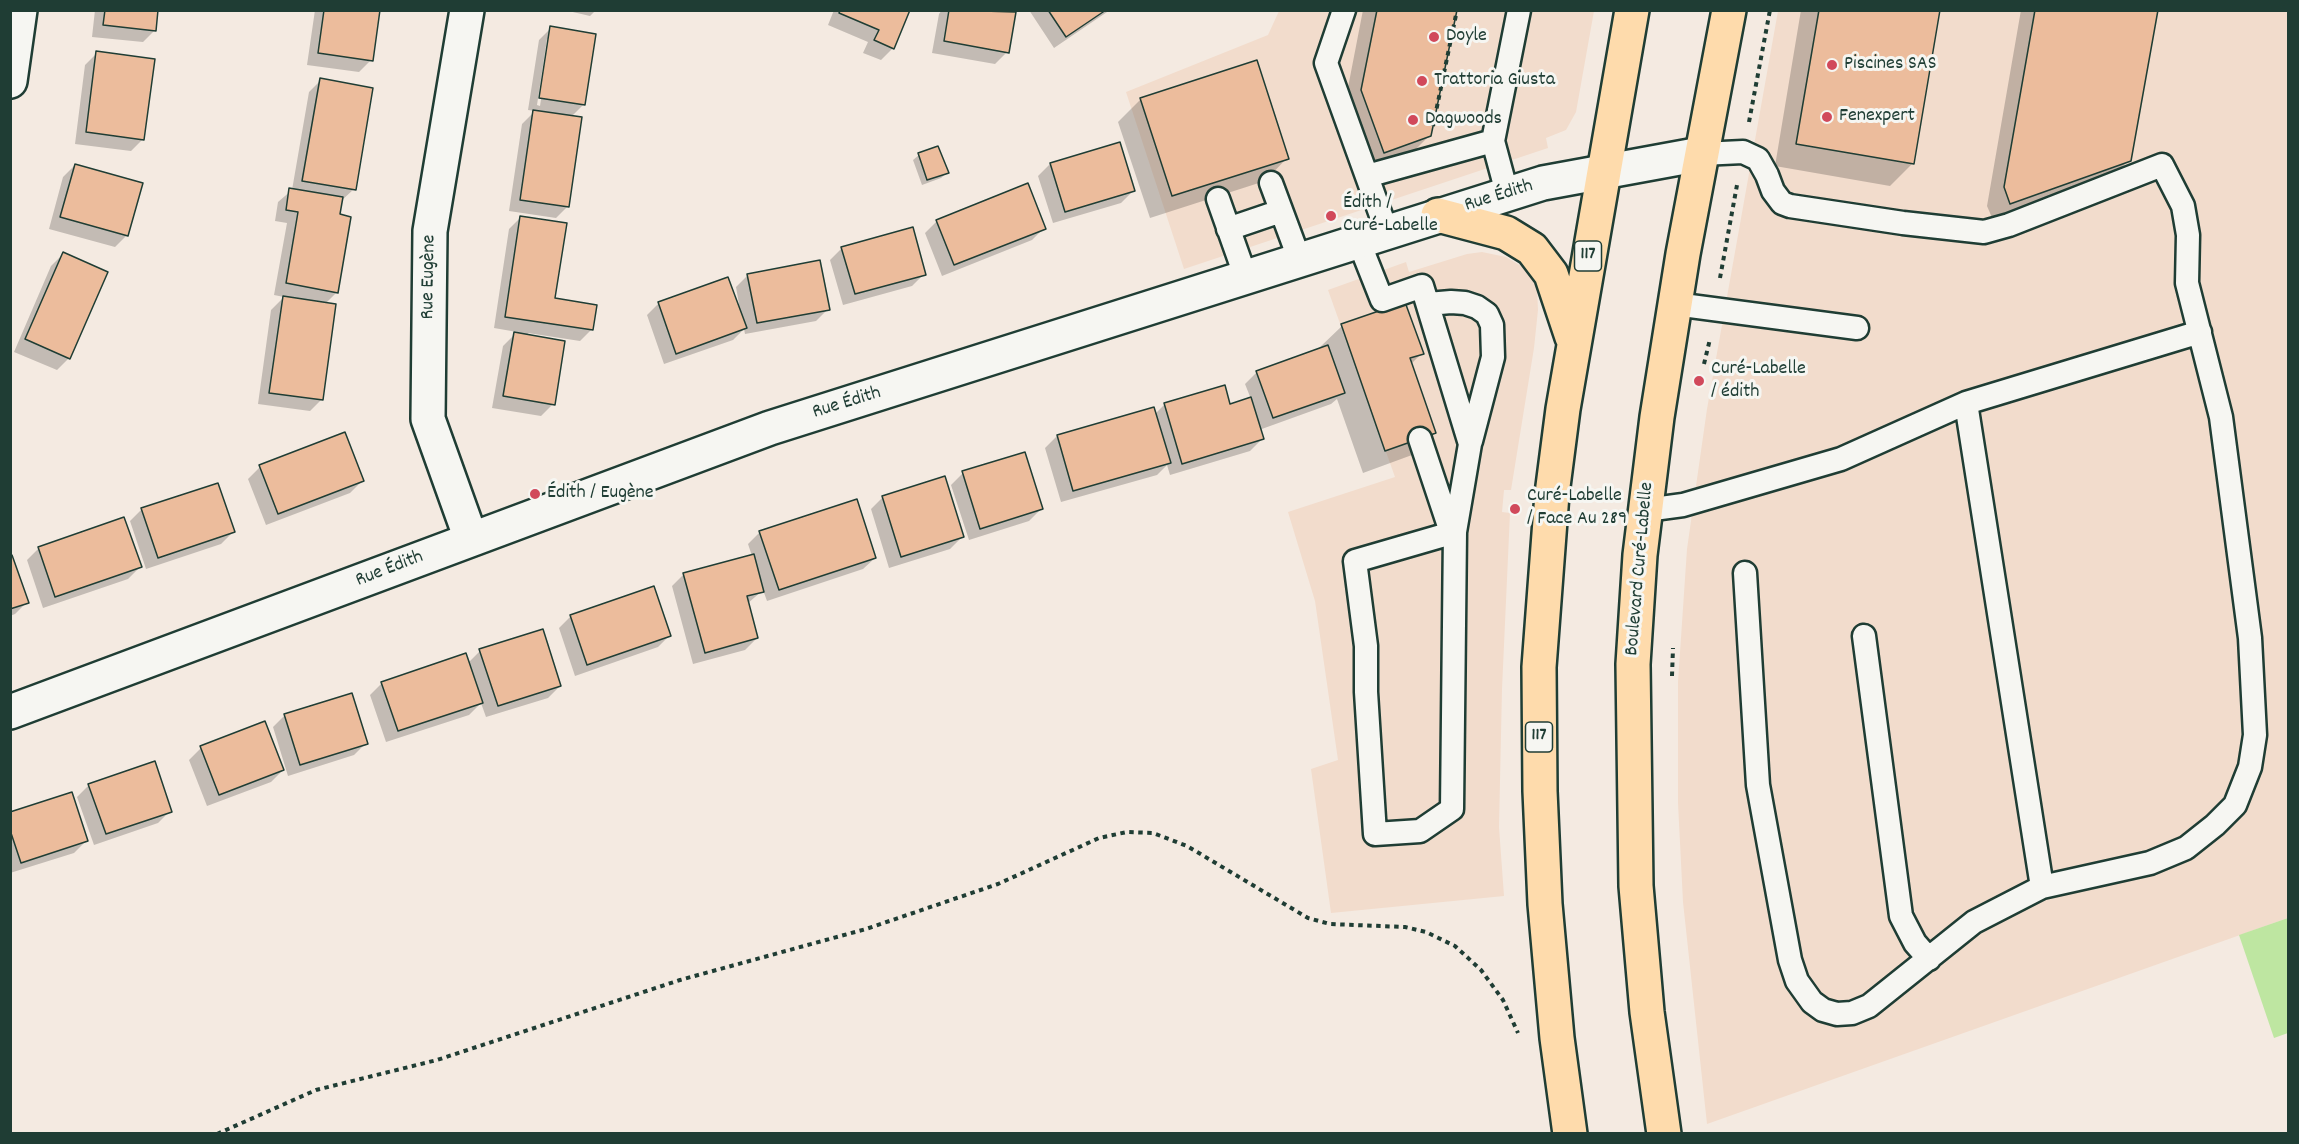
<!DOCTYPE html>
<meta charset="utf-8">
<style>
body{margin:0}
#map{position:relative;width:2299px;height:1144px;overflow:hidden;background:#f4eae1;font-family:Dekko,sans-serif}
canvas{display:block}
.frame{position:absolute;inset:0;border:12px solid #1f3d34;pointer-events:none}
</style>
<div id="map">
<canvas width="2299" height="1144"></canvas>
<div class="frame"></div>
</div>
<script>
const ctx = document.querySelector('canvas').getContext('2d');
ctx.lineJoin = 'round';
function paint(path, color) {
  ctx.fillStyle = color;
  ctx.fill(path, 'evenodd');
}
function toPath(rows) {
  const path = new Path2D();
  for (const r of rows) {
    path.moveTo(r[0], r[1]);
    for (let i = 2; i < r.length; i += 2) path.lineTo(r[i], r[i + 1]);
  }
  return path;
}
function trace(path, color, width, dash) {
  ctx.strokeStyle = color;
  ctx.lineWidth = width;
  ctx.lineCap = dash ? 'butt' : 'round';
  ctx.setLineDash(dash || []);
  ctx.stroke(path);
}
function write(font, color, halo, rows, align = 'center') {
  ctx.font = font + ' Dekko,sans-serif';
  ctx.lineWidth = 6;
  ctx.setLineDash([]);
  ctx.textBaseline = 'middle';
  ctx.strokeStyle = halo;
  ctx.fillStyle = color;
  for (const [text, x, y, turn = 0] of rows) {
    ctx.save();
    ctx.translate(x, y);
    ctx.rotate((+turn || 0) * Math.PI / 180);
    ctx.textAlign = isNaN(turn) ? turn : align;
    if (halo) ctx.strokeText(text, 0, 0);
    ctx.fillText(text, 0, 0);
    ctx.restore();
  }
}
paint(toPath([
 [1279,11,1594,11,1576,112,1566,130,1546,138,1548,148,1184,269,1126,92,1268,35],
 [1778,11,2288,11,2288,918,1707,1124,1683,902,1678,803,1678,682,1687,549,1707,409],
 [1482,252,1506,257,1526,269,1537,288,1538,310,1534,348,1511,490,1504,490,1502,512,1510,513,1502,689,1499,827,1504,896,1331,913,1311,769,1338,760,1315,601,1288,512,1395,477,1328,290,1406,262,1409,272,1467,254]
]), '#f2dccc');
paint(toPath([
 [2288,918,2288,1033,2274,1038,2239,935]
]), '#bee6a1');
paint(toPath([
 [95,10,157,10,155,30,143,42,92,37],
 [315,10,378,10,371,60,359,72,307,65],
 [564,10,596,10,590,16],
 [834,10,909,10,893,48,881,60,863,53,868,42,828,25],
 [942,10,999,10,1014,13,1007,52,995,64,932,53,939,14],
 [1029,10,1110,10,1054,48],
 [1363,10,1456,10,1430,135,1412,153,1367,170,1344,108],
 [1801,10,1938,10,1913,163,1890,186,1775,166],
 [2021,10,2156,10,2129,160,2111,178,1993,220,1987,206],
 [551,28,584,104,571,117,568,206,556,218,509,211,522,124,535,111,528,110,539,40],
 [547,39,550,39,540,106,537,105],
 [97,53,143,139,131,151,75,144,85,65],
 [321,80,354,189,341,201,338,215,337,292,325,304,322,399,310,411,258,404,271,310,284,297,274,295,287,223,275,221,278,202,292,190,309,92],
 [1141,99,1287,158,1265,181,1150,218,1118,122],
 [919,155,947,173,941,178,922,185,913,160],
 [1050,164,1133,191,1121,203,1053,223,1038,176],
 [75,165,127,235,115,247,49,229,63,177],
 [521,217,554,300,592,329,580,341,528,333,553,404,541,416,492,408,503,346,517,332,494,328,509,229],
 [937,221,1044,228,1032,240,942,276,925,233],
 [842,248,924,274,912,286,843,305,830,260],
 [63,254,69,358,57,370,14,352,51,266],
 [748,275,828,309,816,321,745,334,744,329,733,340,664,364,647,315,659,303,740,310,736,287],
 [1342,326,1422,353,1411,364,1435,432,1412,455,1363,473,1337,399,1331,404,1259,430,1262,439,1250,451,1170,475,1167,465,1157,475,1061,502,1045,448,1057,436,1153,409,1155,414,1164,405,1224,387,1229,405,1251,399,1245,384,1257,372,1319,348],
 [344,434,362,481,350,493,266,525,248,479,260,467],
 [963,473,1041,509,1029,521,969,540,951,485],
 [883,497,962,537,950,549,889,568,871,509],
 [142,509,233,532,221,544,146,569,130,521],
 [760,532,875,558,863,569,767,601,763,590,747,604,757,638,745,650,693,664,672,586,684,574,752,556,748,544],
 [39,548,140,567,128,579,43,608,27,560],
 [10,557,27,602,15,614,10,616],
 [571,616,670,635,658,647,575,676,559,628],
 [480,651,560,686,548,698,486,717,481,703,469,715,386,742,370,695,382,683,468,663],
 [285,715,366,743,354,755,288,776,273,727],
 [201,748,283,770,271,782,207,806,189,760],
 [89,785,170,811,158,823,94,845,77,797],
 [10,813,86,841,74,853,10,873]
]), '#0003');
const building = toPath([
 [105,10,158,10,156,31,103,25,105,10],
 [324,10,380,10,373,61,318,53,324,10],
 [840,10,910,10,894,49,874,40,879,30,839,13,840,10],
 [949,10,1016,12,1009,53,944,41,949,10],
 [1048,10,1106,10,1066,37,1048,10],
 [1377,10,1457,10,1431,136,1384,153,1361,90,1377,10],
 [1819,10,1940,10,1914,164,1796,144,1819,10],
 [2035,10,2158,10,2131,161,2010,204,2004,187,2035,10],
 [550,26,596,34,585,105,539,98,550,26],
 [96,51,155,59,144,140,86,132,96,51],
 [1257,60,1289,159,1172,196,1140,98,1257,60],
 [320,78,373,88,356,190,302,181,320,78],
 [533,110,582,117,569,207,520,200,533,110],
 [1120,142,1135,191,1065,212,1050,163,1120,142],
 [938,146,949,173,927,180,918,153,938,146],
 [75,164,143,183,128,236,60,217,75,164],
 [1028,183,1046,229,954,265,936,220,1028,183],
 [289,188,343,197,340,214,351,217,338,293,286,283,298,212,286,210,289,188],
 [520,216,567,223,555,298,597,305,593,330,505,317,520,216],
 [913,227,926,275,855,294,841,247,913,227],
 [63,252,108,272,70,359,25,339,63,252],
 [820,260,830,310,757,323,747,274,820,260],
 [728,277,747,328,676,354,658,302,728,277],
 [283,296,336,304,323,400,269,393,283,296],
 [1405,302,1424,354,1410,358,1436,433,1385,451,1341,324,1405,302],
 [514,332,565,341,555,405,503,396,514,332],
 [1328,345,1345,393,1273,418,1256,371,1328,345],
 [1225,385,1230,404,1251,397,1264,439,1182,464,1164,403,1225,385],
 [1154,407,1171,463,1073,491,1057,435,1154,407],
 [345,432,364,481,278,514,259,465,345,432],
 [1025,452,1043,509,980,529,962,471,1025,452],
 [945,476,964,537,901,557,882,496,945,476],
 [218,483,235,532,158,558,141,508,218,483],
 [857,499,876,558,779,590,759,531,857,499],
 [124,517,142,567,55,597,38,547,124,517],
 [754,554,764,592,747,596,758,638,705,653,683,573,754,554],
 [10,555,12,555,29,603,10,609,10,555],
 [654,586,671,636,587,665,570,615,654,586],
 [543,629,561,686,498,706,479,649,543,629],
 [466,653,483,703,398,731,381,682,466,653],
 [352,693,368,744,300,765,284,714,352,693],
 [265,721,284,770,219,795,200,746,265,721],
 [155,761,172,812,106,834,88,784,155,761],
 [72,792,88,841,21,863,10,830,10,812,72,792]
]);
paint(building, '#ecbc9c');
trace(building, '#1f3d34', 1.5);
const lane = toPath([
 [1344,10,1326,63,1387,232],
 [1701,154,1743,152,1758,159,1767,175,1773,191,1782,203,1790,206,1903,223,1984,232,2009,225,2162,165,2183,206,2188,235,2187,283,2221,417,2250,638,2255,735,2250,767,2235,805,2215,825,2186,848,2150,863,2042,887,1974,922,1869,1006,1852,1013,1837,1014,1823,1010,1812,1002,1797,981,1790,960,1758,785,1745,573],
 [1367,176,1493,141],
 [1271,183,1300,261],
 [1507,193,1493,141,1519,10],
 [1218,199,1246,278],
 [1228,229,1281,211],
 [1359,242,1382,300,1422,286,1470,444,1455,532,1452,809,1420,831,1375,834,1366,692,1366,646,1355,561,1455,532,1448,523,1420,439],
 [1428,304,1451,302,1465,303,1477,307,1487,314,1492,325,1493,357,1471,441],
 [1675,304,1857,328],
 [1966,403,2042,887],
 [1646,510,1683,505,1841,459,1966,403,2200,332],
 [1864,636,1901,916,1915,943,1929,959]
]);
const street = toPath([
 [467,10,430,231,428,419,471,539],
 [10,81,20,10],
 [10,712,770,428,1543,183,1701,154]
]);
const primary = toPath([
 [1438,215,1506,233,1532,249,1551,274,1572,337],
 [1570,1134,1557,1038,1545,904,1540,791,1539,667,1552,494,1563,409,1632,10],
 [1664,1134,1647,1012,1636,886,1633,664,1640,555,1657,417,1683,254,1729,10]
]);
trace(lane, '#1f3d34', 27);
trace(street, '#1f3d34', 38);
trace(primary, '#1f3d34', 38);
trace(toPath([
 [1749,122,1770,10],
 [1433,126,1457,10],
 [1720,278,1737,185],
 [1704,364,1710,339],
 [1672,676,1673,648],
 [217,1134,316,1090,437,1060,680,980,866,929,998,884,1099,838,1127,832,1153,833,1187,846,1308,918,1330,924,1405,927,1426,932,1455,946,1481,970,1503,1000,1518,1033]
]), '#1f3d34', 4, [4.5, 4.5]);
trace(lane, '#f6f6f2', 22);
trace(street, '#f6f6f2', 33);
trace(primary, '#fedbac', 33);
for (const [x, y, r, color] of [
 [1434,37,6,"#d1495b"],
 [1832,65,6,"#d1495b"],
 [1422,81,6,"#d1495b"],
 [1827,117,6,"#d1495b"],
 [1413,120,6,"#d1495b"],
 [1331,216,6,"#d1495b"],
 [1699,381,6,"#d1495b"],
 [535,494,6,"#d1495b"],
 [1515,509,6,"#d1495b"]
]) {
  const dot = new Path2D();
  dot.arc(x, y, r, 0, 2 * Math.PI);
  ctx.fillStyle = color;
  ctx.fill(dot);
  trace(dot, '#f6f6f2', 2);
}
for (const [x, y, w] of [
 [1588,256,27],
 [1539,737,27]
]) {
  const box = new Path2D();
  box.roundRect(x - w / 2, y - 15, w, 30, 4.5);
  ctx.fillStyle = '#f6f6f2';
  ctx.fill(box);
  trace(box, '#1f3d34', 1.5);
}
write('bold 18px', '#1f3d34', null, [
 ["117",1588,256],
 ["117",1539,737]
]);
write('20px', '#1f3d34', '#f6f6f2', [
 ["Doyle",1446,37],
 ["Piscines SAS",1844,65],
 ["Trattoria Giusta",1434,81],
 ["Fenexpert",1839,117],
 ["Dagwoods",1425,120],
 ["Édith /",1343,204],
 ["Curé-Labelle",1343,227],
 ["Curé-Labelle",1711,370],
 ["/ édith",1711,393],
 ["Édith / Eugène",547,494],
 ["Curé-Labelle",1527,497],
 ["/ Face Au 289",1527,520]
], 'left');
write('20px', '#1f3d34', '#f6f6f2', [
 ["Rue Édith",1499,197,-17],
 ["Rue Eugène",430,277,-89],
 ["Rue Édith",847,404,-17],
 ["Boulevard Curé-Labelle",1641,569,-85],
 ["Rue Édith",390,570,-21]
]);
</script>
